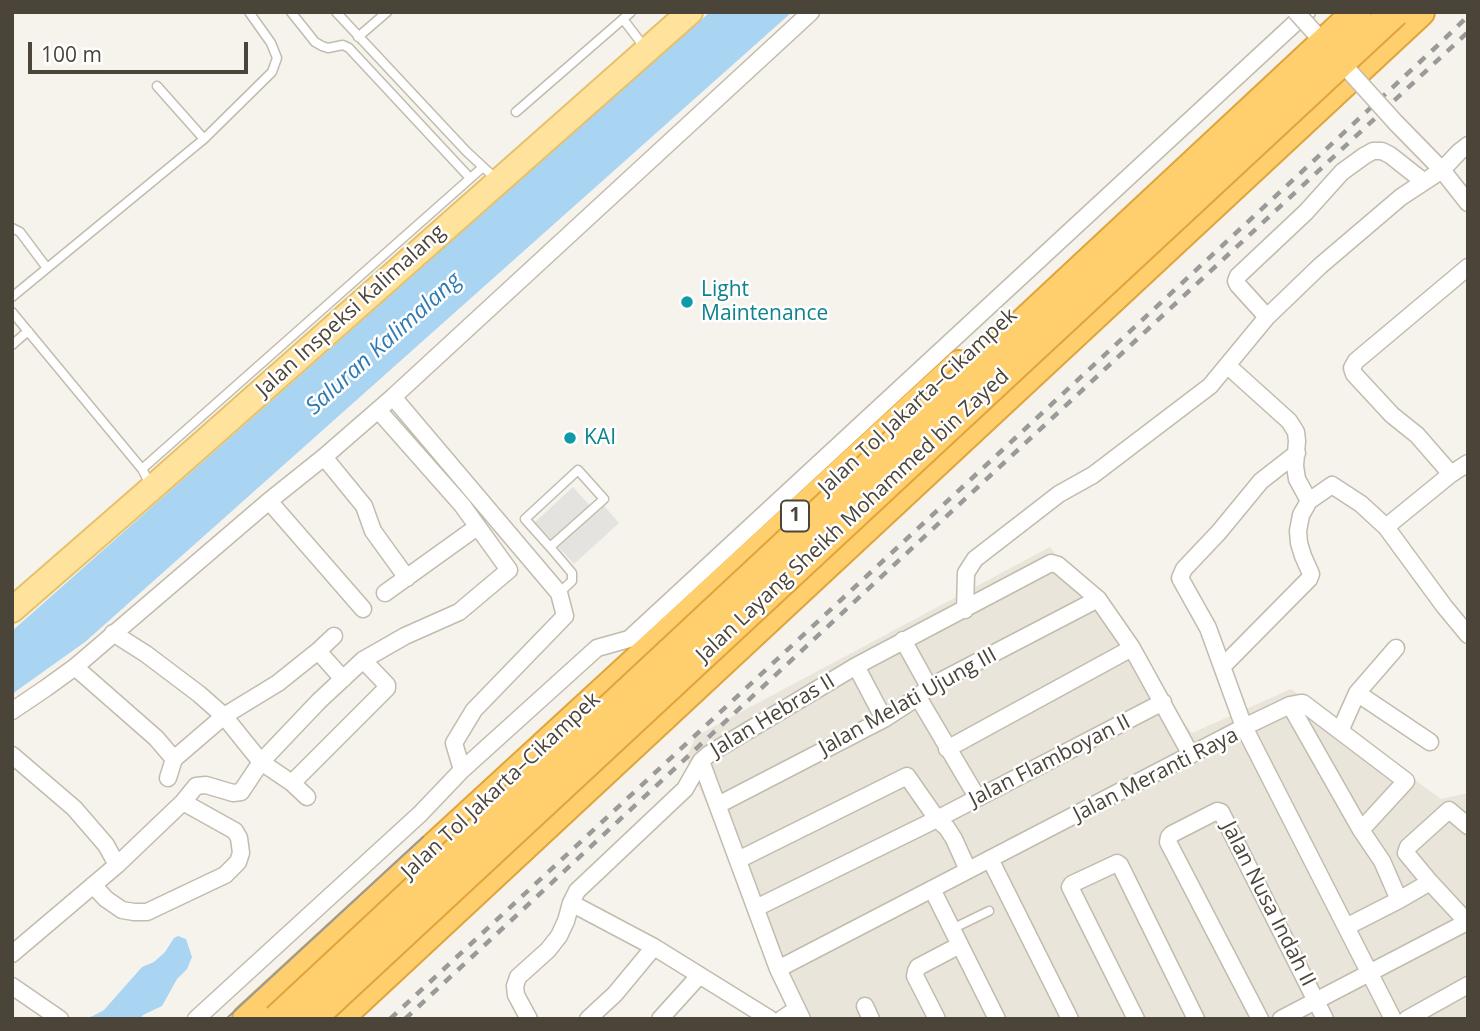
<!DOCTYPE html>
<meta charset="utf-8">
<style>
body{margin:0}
#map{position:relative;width:1480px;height:1031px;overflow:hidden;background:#f6f3ec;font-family:"Open Sans",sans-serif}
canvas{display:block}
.frame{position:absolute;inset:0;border:14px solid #4b4439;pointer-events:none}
.scale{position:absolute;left:28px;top:42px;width:220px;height:32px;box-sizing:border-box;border:4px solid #4b4439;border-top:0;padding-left:9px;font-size:21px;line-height:24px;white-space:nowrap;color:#4b4439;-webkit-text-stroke:5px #fff;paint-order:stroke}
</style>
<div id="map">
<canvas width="1480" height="1031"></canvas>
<div class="frame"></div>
<div class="scale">100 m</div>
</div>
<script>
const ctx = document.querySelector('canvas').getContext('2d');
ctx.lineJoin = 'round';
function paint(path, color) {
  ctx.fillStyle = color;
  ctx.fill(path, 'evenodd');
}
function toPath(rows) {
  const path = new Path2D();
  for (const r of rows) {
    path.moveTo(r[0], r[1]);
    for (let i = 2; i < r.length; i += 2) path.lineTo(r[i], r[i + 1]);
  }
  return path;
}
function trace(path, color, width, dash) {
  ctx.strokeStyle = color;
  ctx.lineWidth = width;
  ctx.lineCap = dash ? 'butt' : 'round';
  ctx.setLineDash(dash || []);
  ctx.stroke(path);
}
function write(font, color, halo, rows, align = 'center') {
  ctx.font = font + ' "Open Sans",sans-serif';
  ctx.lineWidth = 5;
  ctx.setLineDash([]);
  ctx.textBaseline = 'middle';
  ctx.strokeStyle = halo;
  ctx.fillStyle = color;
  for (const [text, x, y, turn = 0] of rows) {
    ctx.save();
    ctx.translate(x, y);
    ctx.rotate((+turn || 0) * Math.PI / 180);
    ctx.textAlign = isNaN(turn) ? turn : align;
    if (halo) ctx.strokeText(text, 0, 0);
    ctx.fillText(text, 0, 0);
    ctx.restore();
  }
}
paint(toPath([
 [1050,547,1192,733,1291,689,1441,799,1468,793,1468,1019,803,1019,686,758,696,736]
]), '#eae5da');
paint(toPath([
 [573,487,591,507,599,500,619,523,574,564,535,522]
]), '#e5e3e0');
paint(toPath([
 [710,12,792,12,85,642,12,694,12,631],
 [178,936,186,939,192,957,187,969,177,979,162,1006,143,1015,140,1019,83,1019,93,1016,104,1010,142,967,154,962,165,952,174,938]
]), '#a9d4f2');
const service = toPath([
 [291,12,315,42,322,46,328,48,343,45,349,48,470,178],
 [336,12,466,151,496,179],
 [631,12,623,19,645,48],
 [358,37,387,12],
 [157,86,204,139],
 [516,112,623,19],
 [12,228,20,232,47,268],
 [12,297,204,139,272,72,277,58,271,43,249,12],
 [12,312,142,469,150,484],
 [12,345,28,331],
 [142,469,483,167],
 [550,547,604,499,578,470,525,519,550,547,572,573,572,581,559,593],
 [952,929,989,911]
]);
const minor = toPath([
 [1396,123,1442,170,1468,203],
 [1267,317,1238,285,1236,281,1238,276,1306,212,1342,172,1364,156,1373,151,1382,151,1390,155,1423,181],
 [1228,366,1289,421,1296,432,1297,441,1295,466,1297,479,1309,501],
 [393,397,559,593,565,616,474,710,454,743,462,770,597,648,629,639,1307,12],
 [1297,453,1261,481,1219,532,1184,569,1180,578,1208,628,1244,727,1393,1019],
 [324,457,364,506,373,531,407,578],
 [1451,474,1417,435,1392,415,1354,374,1352,368,1356,361,1468,267],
 [269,501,363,609],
 [1386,527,1451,474,1468,463],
 [385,593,477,527],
 [965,610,966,573,975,559,1059,494,1093,475,1210,386,1267,317,1320,266,1401,197,1442,170,1459,152,1468,145],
 [113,633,146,654,199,694,224,716,261,762,292,783,307,797],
 [903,640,929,687],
 [318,651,343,679],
 [856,666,884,719],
 [1223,666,1309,579,1311,574,1303,556,1299,543,1298,531,1301,515,1309,501,1332,485,1361,504,1386,527,1444,606,1468,635],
 [75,667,156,738,174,759,168,778],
 [1357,693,1430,742],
 [918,697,977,797],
 [1290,705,1361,830,1382,861,1399,900,1430,882,1468,923],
 [12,711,46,688,75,667,269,501,324,457,393,397,811,12],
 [1340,731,1406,781,1361,830],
 [947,749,1132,648],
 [12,755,74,808,106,845,117,865,12,954],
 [174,759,224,716,278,683,318,651,334,636],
 [701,761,778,969,802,1019],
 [292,783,387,688,387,685,363,660],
 [718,805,884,719,918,697,929,687,1098,599],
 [990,859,1070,1019],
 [738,860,907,776,937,819,947,828,954,839,968,870],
 [117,865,183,802,196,786,206,785,233,793,241,792,261,762,319,701,363,660,405,636,459,612,509,570,462,505,378,410],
 [1430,882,1406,853,1408,847,1449,810,1468,826],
 [93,885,106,899,122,910,134,912,147,912,225,875,238,862,241,853,239,838,235,831,183,802],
 [932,889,997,1019],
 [571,903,654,947,770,1019],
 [756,908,937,819,1163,702],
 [1346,927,1399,900],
 [778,969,1244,727,1290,705,1300,703,1303,703,1340,731,1357,693,1396,648],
 [12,986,60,1019],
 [865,1006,871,1019],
 [196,1019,420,814,462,770],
 [529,1019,516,995,515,986,518,977,548,950,559,936,566,921,571,903,577,891,685,789,701,761,709,754,856,666,1051,563,1058,565,1098,599,1132,648,1191,755],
 [588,1019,615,994,654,947],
 [660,1019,699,976],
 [782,1019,797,1009],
 [937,1019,915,976,916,971,918,967,960,945],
 [1136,1019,1070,887,1072,884,1117,863,1120,865,1196,1019],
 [1260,1019,1168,842,1169,837,1172,834,1217,811,1221,812,1325,1019],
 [1281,1019,1467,922],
 [1407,1019,1468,985]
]);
const primary = toPath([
 [12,610,152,488,690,12]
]);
const motorway = toPath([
 [247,1019,959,365],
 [338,1019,1420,12]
]);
trace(service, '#c2bbae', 11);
trace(minor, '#c2bbae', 19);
trace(primary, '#e6c16a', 28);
trace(motorway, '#e0a43c', 32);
trace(service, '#fff', 8);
trace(minor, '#fff', 16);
trace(primary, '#ffe39c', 24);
trace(motorway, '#ffcf6e', 28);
trace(toPath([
 [226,1019,423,837]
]), '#9a9a9a', 2);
trace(toPath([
 [390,1019,1436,47,1468,16],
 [405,1019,1468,32]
]), '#9a9a9a', 4.5, [9, 9]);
const minorBridge = toPath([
 [1296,12,1396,123]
]);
const motorwayBridge = toPath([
 [277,1019,1357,12],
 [311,1019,1395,12]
]);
trace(minorBridge, '#c2bbae', 19, []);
trace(motorwayBridge, '#e0a43c', 32, []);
trace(minorBridge, '#fff', 16);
trace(motorwayBridge, '#ffcf6e', 28);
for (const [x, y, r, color] of [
 [687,302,7,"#0f9aa8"],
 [570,438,7,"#0f9aa8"]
]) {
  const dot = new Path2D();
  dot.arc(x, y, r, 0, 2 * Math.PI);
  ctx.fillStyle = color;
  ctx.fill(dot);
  trace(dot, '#fff', 2.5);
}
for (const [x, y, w] of [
 [795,516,28]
]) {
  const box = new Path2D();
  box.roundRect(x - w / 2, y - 15.5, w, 31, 5);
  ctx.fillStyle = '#fff';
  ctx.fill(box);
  trace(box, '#4b4439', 2);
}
write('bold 19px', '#4b4439', null, [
 ["1",795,516]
]);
write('21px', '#0d838f', '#fff', [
 ["Light",701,290],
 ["Maintenance",701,314],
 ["KAI",584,438]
], 'left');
write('21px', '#4b4439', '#fff', [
 ["Jalan Inspeksi Kalimalang",351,311,-42],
 ["Jalan Tol Jakarta–Cikampek",918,402,-43],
 ["Jalan Layang Sheikh Mohammed bin Zayed",853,516,-43],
 ["Jalan Melati Ujung III",908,702,-29],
 ["Jalan Hebras II",773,716,-31],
 ["Jalan Flamboyan II",1050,761,-27],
 ["Jalan Meranti Raya",1156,775,-27],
 ["Jalan Tol Jakarta–Cikampek",501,786,-43],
 ["Jalan Nusa Indah II",1268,904,63]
]);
write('italic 23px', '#2e7ab2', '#fff', [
 ["Saluran Kalimalang",384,344,-42]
]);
</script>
